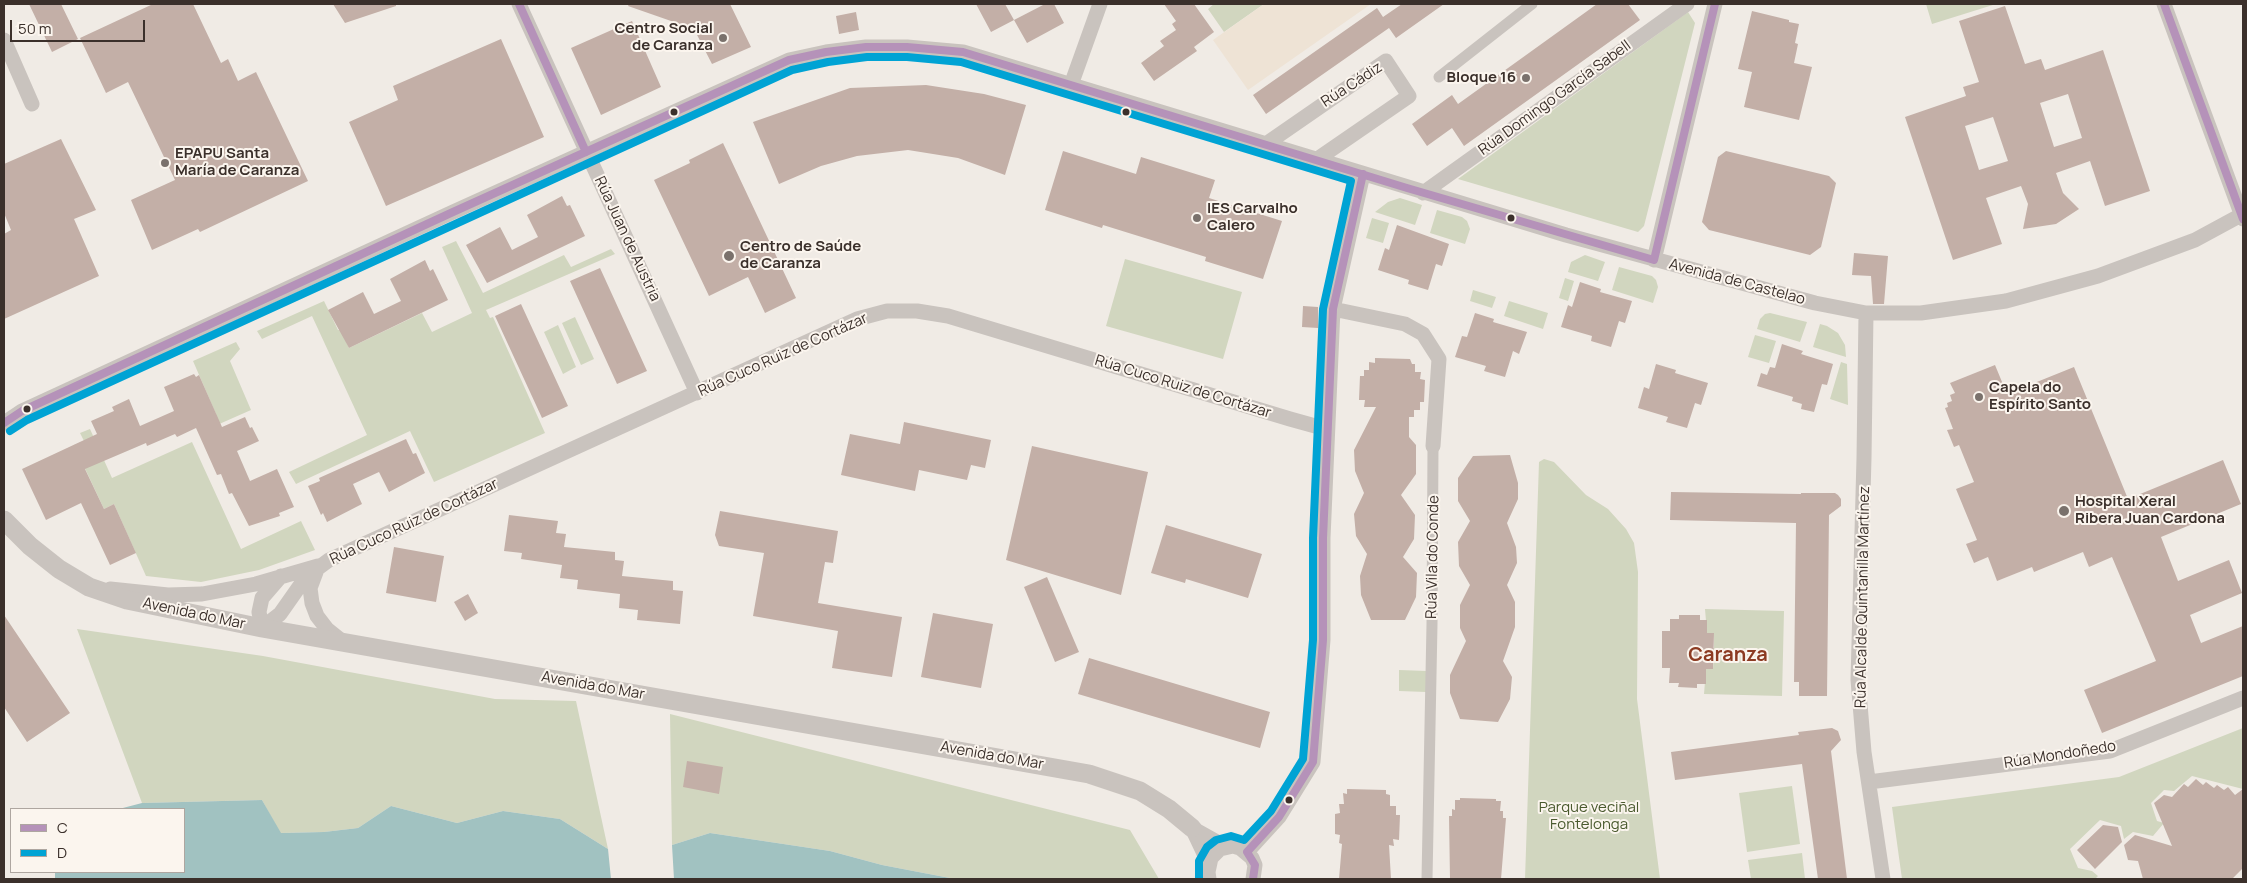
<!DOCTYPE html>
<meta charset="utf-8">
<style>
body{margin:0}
#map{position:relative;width:2247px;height:883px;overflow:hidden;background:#f0ebe5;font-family:Manrope,sans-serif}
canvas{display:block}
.frame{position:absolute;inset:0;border:5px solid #3b302b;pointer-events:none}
.legend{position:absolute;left:10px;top:808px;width:175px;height:65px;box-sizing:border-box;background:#fbf5ee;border:1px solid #aea6a0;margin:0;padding:6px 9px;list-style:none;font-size:15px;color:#3b302b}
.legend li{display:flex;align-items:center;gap:10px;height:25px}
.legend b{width:25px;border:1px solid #aea6a0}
.scale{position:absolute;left:10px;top:20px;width:135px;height:22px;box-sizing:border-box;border:2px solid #3b302b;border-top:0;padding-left:6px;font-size:15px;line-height:18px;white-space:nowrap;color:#3b302b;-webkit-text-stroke:4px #fbf5ee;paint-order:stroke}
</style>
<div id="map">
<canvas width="2247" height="883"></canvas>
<div class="frame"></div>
<ul class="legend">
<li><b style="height:6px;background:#b592b9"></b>C</li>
<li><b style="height:6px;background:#00a3d4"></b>D</li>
</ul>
<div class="scale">50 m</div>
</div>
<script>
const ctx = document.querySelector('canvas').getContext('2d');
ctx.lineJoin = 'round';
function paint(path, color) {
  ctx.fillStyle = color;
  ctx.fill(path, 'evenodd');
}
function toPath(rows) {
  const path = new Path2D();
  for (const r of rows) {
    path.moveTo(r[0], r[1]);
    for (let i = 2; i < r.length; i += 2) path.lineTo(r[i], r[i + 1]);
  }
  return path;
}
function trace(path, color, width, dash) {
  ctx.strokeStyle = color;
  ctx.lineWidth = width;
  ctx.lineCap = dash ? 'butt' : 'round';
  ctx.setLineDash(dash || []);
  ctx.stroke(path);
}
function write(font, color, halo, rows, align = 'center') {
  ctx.font = font + ' Manrope,sans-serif';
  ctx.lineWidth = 4;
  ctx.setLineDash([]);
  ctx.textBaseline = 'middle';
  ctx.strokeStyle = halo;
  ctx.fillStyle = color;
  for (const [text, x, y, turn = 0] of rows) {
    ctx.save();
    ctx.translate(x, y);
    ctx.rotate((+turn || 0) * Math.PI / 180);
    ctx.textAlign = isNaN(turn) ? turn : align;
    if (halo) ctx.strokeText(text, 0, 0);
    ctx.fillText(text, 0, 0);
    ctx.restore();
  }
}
paint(toPath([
 [1214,4,1264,4,1224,32,1208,9],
 [1926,4,1996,4,1932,24],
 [1688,12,1695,23,1644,226,1638,232,1458,179],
 [1400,198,1422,205,1415,225,1375,212,1388,202],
 [1437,210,1462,217,1467,221,1470,229,1465,244,1430,233],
 [1372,218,1389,223,1383,243,1366,238],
 [456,241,483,293,564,255,571,267,611,249,615,254,486,310,490,318,493,317,545,433,434,482,410,431,296,484,289,472,367,435,312,316,262,339,257,331,324,301,338,330,341,330,349,348,422,313,432,332,472,313,442,247],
 [1585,255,1605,262,1598,281,1568,272,1571,262],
 [1125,259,1242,292,1223,359,1106,326],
 [1619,267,1652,276,1656,280,1658,287,1653,303,1612,290],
 [1565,278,1574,281,1568,301,1559,298],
 [1473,290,1496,297,1492,308,1470,301],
 [1509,301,1548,313,1543,329,1504,316],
 [1770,313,1807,322,1800,342,1757,329,1760,319,1765,314],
 [575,317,594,359,581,365,562,323],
 [1820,324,1827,326,1838,333,1845,345,1846,357,1813,347],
 [558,325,576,367,563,374,544,332],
 [1755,335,1776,341,1769,363,1748,357],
 [236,342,240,349,230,361,251,410,217,425,216,414,193,361],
 [1841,362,1847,364,1848,405,1830,399],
 [90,429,112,478,192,442,241,549,301,521,315,550,259,570,201,582,146,576,114,504,104,509,74,445,84,441,80,433],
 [1544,459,1554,462,1586,495,1608,509,1626,529,1634,543,1638,572,1637,699,1660,879,1525,879,1539,462],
 [1705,609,1784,611,1782,696,1704,694,1706,669,1713,669,1714,656,1706,656,1706,648,1714,648,1714,633,1707,633],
 [77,629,263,656,495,699,576,701,608,849,560,819,503,811,457,823,391,806,358,828,324,832,280,833,262,800,142,803],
 [1399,670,1427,671,1426,692,1399,691],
 [670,714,1130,830,1159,879,955,879,882,865,830,851,710,833,672,845],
 [2243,728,2243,789,2192,776,2174,791,2164,790,2151,803,2157,821,2164,823,2153,836,2133,832,2124,839,2121,826,2100,820,2070,849,2078,868,2092,871,2098,876,2095,879,1902,879,1892,807,2119,777],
 [1792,786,1800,844,1747,852,1739,793],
 [1802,853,1805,879,1751,879,1748,860]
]), '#d1d6bf');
paint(toPath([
 [1264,4,1371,4,1248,90,1213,40]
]), '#eee3d5');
paint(toPath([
 [262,800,281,833,324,832,358,828,391,806,457,823,503,811,560,819,608,849,611,879,55,879,55,872,184,872,184,809,119,809,142,803],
 [710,833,830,851,882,865,955,879,674,879,672,845]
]), '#a1c2c1');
paint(toPath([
 [29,4,61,4,78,39,52,52],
 [153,4,193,4,221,63,228,59,238,81,256,72,308,181,200,232,198,229,152,250,131,200,175,180,128,82,106,93,80,38],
 [333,4,396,4,396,6,345,23],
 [629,4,730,4,751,47,712,64,694,29,628,6],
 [976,4,1005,4,1014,20,991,32],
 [1045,4,1054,4,1064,23,1027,43,1014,20],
 [1164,4,1194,4,1214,32,1194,47,1197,51,1154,81,1141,63,1164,46,1160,41,1176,30,1172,24,1176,21],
 [1402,4,1444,4,1396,38,1389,28,1266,114,1253,95,1377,8,1383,17],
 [1597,4,1628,4,1640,20,1464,146,1452,128,1427,146,1412,124,1452,95,1458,104],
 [2005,6,2025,64,2041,59,2045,70,2103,50,2150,191,2105,206,2090,161,2056,173,2063,193,2079,209,2056,224,2023,229,2028,204,2021,186,1986,198,2002,244,1953,260,1905,117,1966,96,1963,87,1979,82,1959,21],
 [2068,94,2082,138,2054,147,2040,103],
 [1993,117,2008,161,1979,170,1965,126],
 [1752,11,1789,20,1789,22,1799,24,1795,43,1798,44,1794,63,1812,67,1799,120,1744,107,1752,72,1738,69],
 [856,12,859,30,839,34,836,16],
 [632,21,661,87,601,115,571,48],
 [501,39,544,137,386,206,349,122,398,100,393,86],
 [926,85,984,94,1026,105,1005,175,958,158,908,150,857,156,821,166,779,184,753,122,850,88],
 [61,139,96,210,74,219,99,276,4,319,4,234,11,230,4,213,4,164],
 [723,143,796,298,765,313,748,277,709,296,654,180,690,163,689,160],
 [1063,151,1136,174,1141,157,1215,180,1209,198,1282,221,1263,279,1205,261,1206,257,1103,225,1102,228,1045,210],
 [1726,151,1829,176,1836,183,1821,247,1810,255,1709,230,1702,222,1704,214,1718,157],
 [562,196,567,206,570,205,585,236,487,283,466,245,500,227,512,250,538,237,527,215],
 [1397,225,1449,244,1442,266,1436,264,1428,290,1408,284,1409,280,1378,270,1385,248,1389,250],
 [1854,253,1888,256,1884,304,1873,304,1871,276,1852,275],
 [425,260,430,271,433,269,448,300,349,348,328,310,363,292,374,314,401,301,390,279],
 [600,268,647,371,617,384,570,281],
 [1580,282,1601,289,1600,292,1632,301,1625,323,1619,321,1611,347,1591,341,1592,336,1561,327,1568,305,1572,307],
 [521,304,568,406,542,418,495,316],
 [1303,306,1318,307,1318,328,1302,327],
 [1475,313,1494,319,1493,322,1527,332,1519,354,1513,351,1505,377,1484,371,1486,366,1455,357,1462,336,1467,337],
 [1782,344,1803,351,1801,354,1833,364,1827,385,1822,384,1814,412,1801,409,1802,404,1792,401,1793,397,1757,386,1761,373,1767,375,1770,367,1775,368],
 [1375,358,1410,359,1412,364,1415,364,1415,372,1421,372,1420,379,1425,380,1424,402,1420,402,1420,410,1414,410,1414,417,1409,417,1409,437,1416,445,1416,474,1401,495,1415,515,1414,539,1403,557,1417,573,1416,597,1405,620,1371,620,1361,595,1360,576,1367,554,1356,536,1354,514,1364,493,1355,471,1354,450,1376,407,1364,407,1365,400,1359,400,1360,376,1364,376,1364,370,1369,370,1369,362,1375,363],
 [1656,364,1676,370,1675,373,1708,383,1701,405,1695,403,1687,428,1666,422,1668,417,1638,408,1644,387,1649,389],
 [1995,365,2007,394,2074,367,2128,499,2223,460,2241,504,2161,537,2178,581,2229,560,2242,593,2190,615,2201,643,2243,626,2243,676,2102,733,2084,690,2156,661,2112,557,2089,567,2083,552,2034,572,2032,567,1997,581,1988,557,1974,563,1966,544,1977,540,1956,489,1974,482,1959,445,1954,447,1947,430,1953,429,1945,408,1948,407,1947,403,1952,401,1950,395,1955,393,1950,383],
 [194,374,196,377,199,375,222,427,245,417,250,428,252,427,259,441,237,451,250,481,277,469,294,507,279,513,280,516,249,526,232,493,229,494,221,474,217,475,196,428,177,437,175,434,147,446,146,443,85,469,104,509,114,504,136,553,110,565,81,503,46,520,22,469,97,434,91,421,114,411,112,407,129,399,140,426,174,411,164,387],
 [904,422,991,440,985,468,971,465,967,480,919,470,915,491,841,475,850,434,900,444],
 [406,439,413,454,416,453,425,473,389,492,379,472,353,484,362,504,327,522,323,513,321,515,308,486,320,481,319,478],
 [1032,446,1148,472,1121,595,1006,560],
 [1510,455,1518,483,1518,499,1507,523,1516,547,1517,563,1507,585,1515,602,1515,627,1503,661,1512,677,1510,699,1498,722,1460,719,1450,693,1450,675,1466,641,1460,628,1460,605,1470,585,1459,566,1458,542,1470,521,1458,501,1458,478,1473,456],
 [1671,492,1801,494,1801,493,1835,493,1838,495,1841,499,1841,506,1829,515,1827,696,1799,696,1799,682,1794,682,1796,523,1670,520],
 [720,511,838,531,833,563,825,562,818,603,902,617,892,677,832,668,838,631,753,616,764,553,719,546,715,535],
 [509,515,558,521,556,533,566,534,564,547,615,552,615,560,624,561,622,576,673,581,673,590,683,591,680,624,637,620,638,610,619,608,620,594,577,589,578,580,560,578,562,565,521,559,522,553,504,551],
 [1166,525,1262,554,1248,598,1186,579,1185,583,1151,573],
 [394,547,444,556,436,602,386,593],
 [1047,577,1079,652,1055,662,1024,587],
 [468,594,478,613,465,621,454,602],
 [933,613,993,624,981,688,921,677],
 [4,615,70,713,27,742,4,707],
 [1679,615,1700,615,1700,620,1707,620,1707,633,1714,633,1713,669,1706,669,1706,684,1697,684,1697,688,1678,687,1679,683,1669,683,1670,668,1662,668,1662,631,1670,631,1670,619,1679,619],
 [1089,658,1270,712,1260,748,1078,694],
 [1832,728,1838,731,1841,740,1831,751,1847,879,1818,879,1802,764,1675,780,1671,752,1799,735,1798,732],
 [687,761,723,767,719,794,683,787],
 [2196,779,2203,785,2206,782,2214,788,2217,785,2224,790,2228,787,2235,795,2243,789,2243,868,2232,879,2143,879,2138,861,2128,860,2124,845,2135,835,2172,846,2154,803,2164,795,2172,797,2184,784,2188,787],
 [1347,789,1386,790,1386,794,1390,795,1390,806,1396,806,1396,815,1400,815,1399,840,1393,839,1394,846,1389,845,1391,879,1339,879,1342,844,1339,843,1340,835,1335,834,1335,814,1340,813,1339,804,1344,804,1343,793,1347,794],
 [1460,798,1496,799,1496,801,1501,801,1500,811,1503,811,1503,818,1506,818,1501,879,1450,879,1449,816,1452,816,1452,809,1455,810,1455,800,1460,800],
 [2103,825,2118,827,2122,842,2095,869,2077,850]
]), '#c3afa7');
trace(toPath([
 [1439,77,1532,4],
 [1427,879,1432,624,1433,446]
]), '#c9c3be', 11);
trace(toPath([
 [519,4,697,393],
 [2164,4,2243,219],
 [4,40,32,104],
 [1071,85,1100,4],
 [1266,144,1386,61,1409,96,1316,160],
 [1423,193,1687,4],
 [1654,260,1715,4],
 [1333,309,1405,324,1423,334,1439,359,1433,446],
 [1866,313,1864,458,1858,680,1864,752,1883,879],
 [4,423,22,411,453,212,789,60,826,52,866,47,907,47,963,52,1566,235,1815,303,1866,313,1921,313,2006,301,2098,276,2195,240,2243,214],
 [316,572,310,588,312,603,317,616,327,629,342,641],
 [281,576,262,598,259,612,262,628,280,614,306,577,329,560,857,319,887,311,917,311,948,316,1290,419,1326,429],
 [110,589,168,595,202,594,256,584,318,566],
 [1869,782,2110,751,2243,698],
 [1192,828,1209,864],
 [1192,828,1226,847],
 [1247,852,1279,817,1313,762,1323,640,1323,538,1333,309,1363,174],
 [1209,879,1208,872,1211,858,1220,849,1233,846,1240,848,1252,858,1255,865,1253,879]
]), '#c9c3be', 15);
trace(toPath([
 [4,520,30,546,59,569,89,587,127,600,262,628,1089,774,1140,791,1169,809,1192,828]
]), '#c9c3be', 19);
trace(toPath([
 [519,4,586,152],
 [2164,4,2243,219],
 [4,423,22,411,453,212,789,60,826,52,866,47,907,47,963,52,1407,188,1654,260,1715,4],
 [1253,879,1255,865,1247,852,1279,817,1313,762,1323,640,1323,538,1333,309,1363,174]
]), '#b592b9', 8);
trace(toPath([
 [10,431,27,420,792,70,828,62,867,57,907,57,961,62,1351,181,1323,309,1313,538,1313,640,1303,759,1271,811,1244,840,1231,836,1216,840,1207,847,1199,861,1199,879]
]), '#00a3d4', 8);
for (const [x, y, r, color] of [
 [723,38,5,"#7a716c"],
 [1526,78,5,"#7a716c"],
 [674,112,4.5,"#3b302b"],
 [1126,112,4.5,"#3b302b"],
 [165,163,5,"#7a716c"],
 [1197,218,5,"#7a716c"],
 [1511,218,4.5,"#3b302b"],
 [729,256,6,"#7a716c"],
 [1979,397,5,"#7a716c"],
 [27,409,4.5,"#3b302b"],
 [2064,511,6,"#7a716c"],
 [1289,800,4.5,"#3b302b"]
]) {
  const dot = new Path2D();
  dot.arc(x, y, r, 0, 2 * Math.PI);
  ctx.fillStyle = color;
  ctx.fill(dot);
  trace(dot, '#fbf5ee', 2);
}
write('bold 15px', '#3b302b', '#fbf5ee', [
 ["Centro Social",713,29,"right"],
 ["de Caranza",713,46,"right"],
 ["Bloque 16",1516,78,"right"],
 ["EPAPU Santa",175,154],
 ["María de Caranza",175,171],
 ["IES Carvalho",1207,209],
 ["Calero",1207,226],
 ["Centro de Saúde",740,247],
 ["de Caranza",740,264],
 ["Capela do",1989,388],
 ["Espírito Santo",1989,405],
 ["Hospital Xeral",2075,502],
 ["Ribera Juan Cardona",2075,519]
], 'left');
write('15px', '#3b302b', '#fbf5ee', [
 ["Rúa Cádiz",1352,85,-33],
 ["Rúa Domingo García Sabell",1555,98,-36],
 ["Rúa Juan de Austria",627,239,65],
 ["Avenida de Castelao",1737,282,15],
 ["Rúa Cuco Ruiz de Cortázar",783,355,-24],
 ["Rúa Cuco Ruiz de Cortázar",1183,387,17],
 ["Rúa Cuco Ruiz de Cortázar",414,522,-25],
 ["Rúa Vila do Conde",1433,557,-89],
 ["Rúa Alcalde Quintanilla Martínez",1863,597,-89],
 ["Avenida do Mar",194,614,12],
 ["Avenida do Mar",593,686,10],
 ["Rúa Mondoñedo",2060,755,-9],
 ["Avenida do Mar",992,756,10]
]);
write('15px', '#4a5a2e', '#fbf5ee', [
 ["Parque veciñal",1589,808],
 ["Fontelonga",1589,825]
]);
write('bold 20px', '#8c3b22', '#fbf5ee', [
 ["Caranza",1728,655]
]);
</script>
